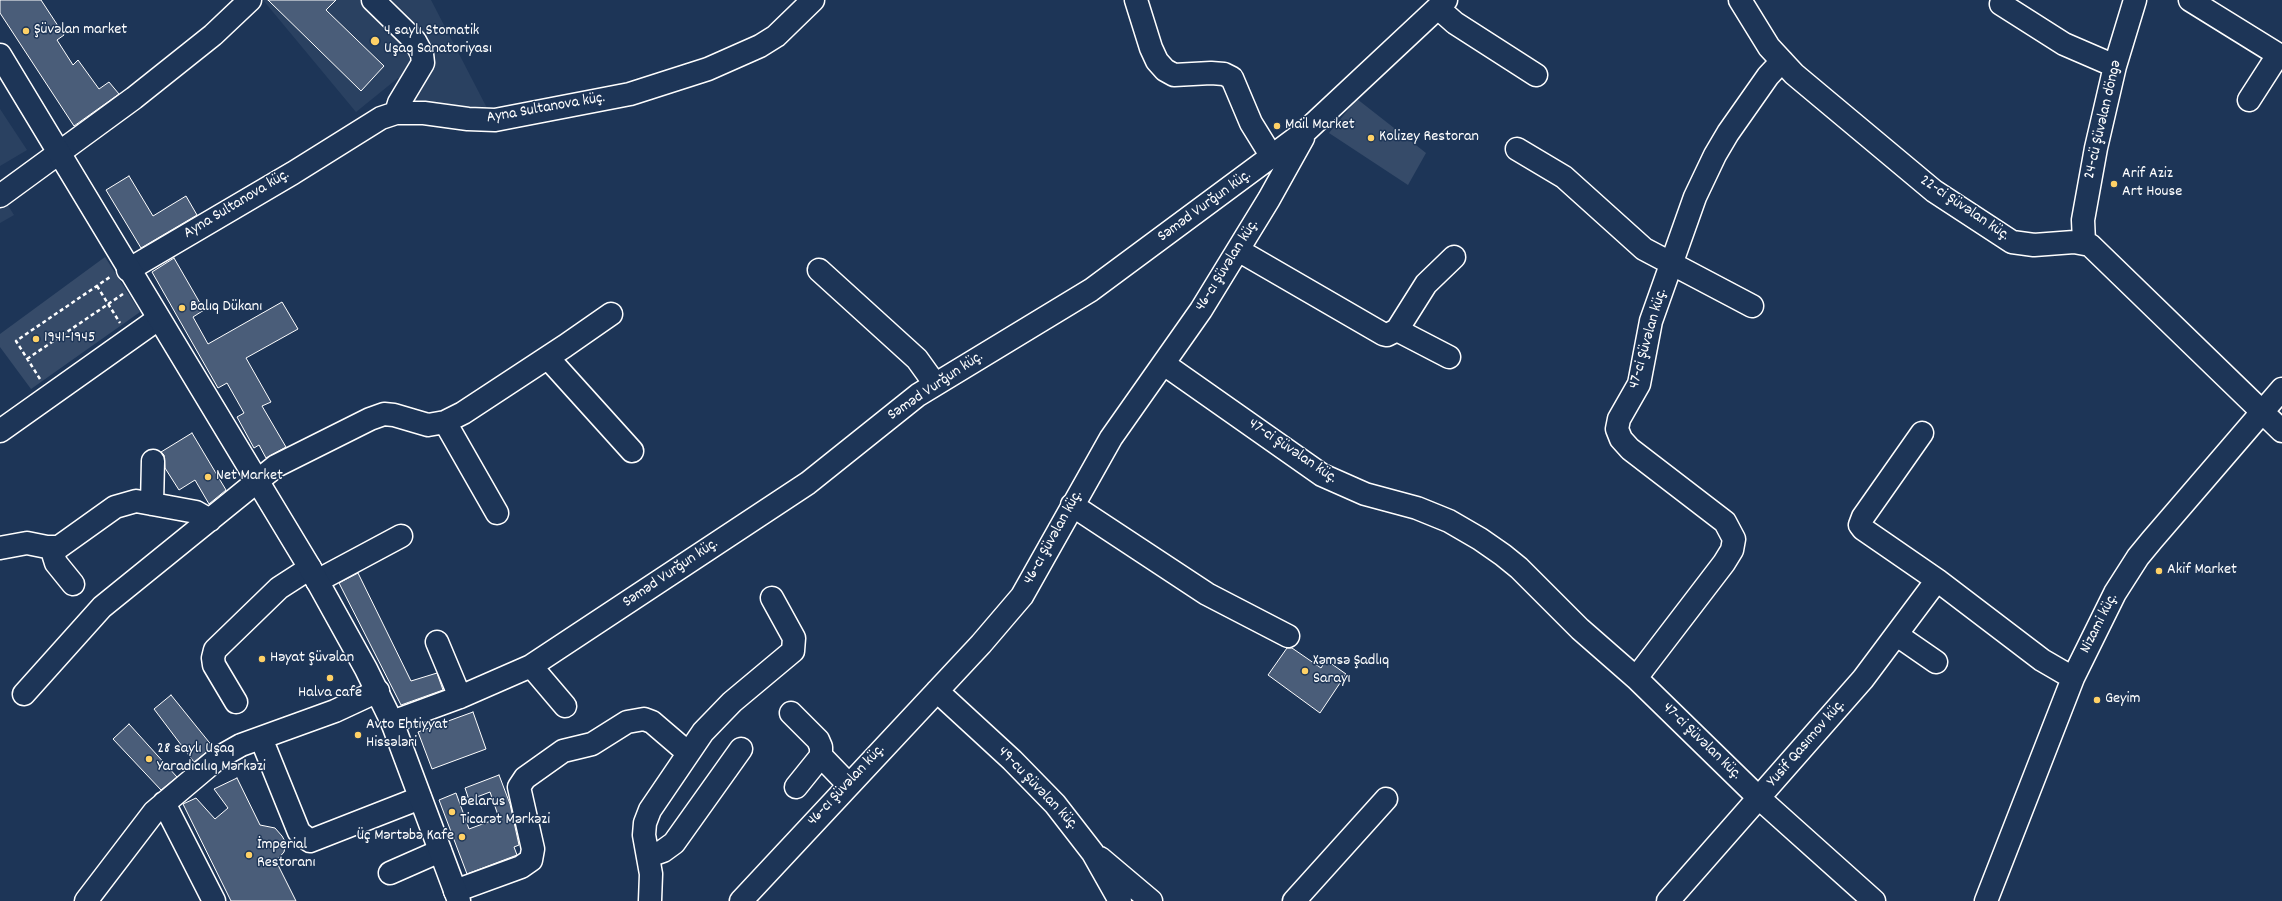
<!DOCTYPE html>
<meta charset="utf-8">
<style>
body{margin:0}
canvas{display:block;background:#1d3557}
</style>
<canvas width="2282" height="901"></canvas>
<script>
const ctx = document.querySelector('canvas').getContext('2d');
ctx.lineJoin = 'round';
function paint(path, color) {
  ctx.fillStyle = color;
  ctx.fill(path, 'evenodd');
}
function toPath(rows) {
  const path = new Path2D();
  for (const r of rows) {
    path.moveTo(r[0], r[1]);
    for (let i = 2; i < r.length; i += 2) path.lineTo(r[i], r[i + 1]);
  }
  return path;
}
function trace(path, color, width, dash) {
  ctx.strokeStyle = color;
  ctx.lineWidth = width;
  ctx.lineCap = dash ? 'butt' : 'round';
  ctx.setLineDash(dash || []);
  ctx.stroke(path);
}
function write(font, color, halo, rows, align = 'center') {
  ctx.font = font + ' Dekko,sans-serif';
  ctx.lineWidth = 3;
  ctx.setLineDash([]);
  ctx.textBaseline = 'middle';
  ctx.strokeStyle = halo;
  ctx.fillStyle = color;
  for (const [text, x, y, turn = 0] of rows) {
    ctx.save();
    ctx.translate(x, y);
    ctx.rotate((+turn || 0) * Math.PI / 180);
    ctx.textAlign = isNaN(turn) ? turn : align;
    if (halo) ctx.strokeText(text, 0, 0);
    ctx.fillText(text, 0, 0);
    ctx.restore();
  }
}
paint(toPath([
 [263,0,431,0,488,110,417,104,409,88,398,78,356,112],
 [0,109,27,150,0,166],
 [0,193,14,215,0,223]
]), '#2a4161');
paint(toPath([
 [1357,99,1426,153,1408,185,1329,133],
 [105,257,140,312,31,389,0,347,0,334]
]), '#364b69');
const building = toPath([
 [0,0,41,0,64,35,57,40,73,65,78,60,99,89,109,82,119,94,74,126,0,13,0,0],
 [268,0,336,0,326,10,384,66,361,91,268,0],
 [129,176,153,216,186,196,197,215,141,248,106,190,129,176],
 [174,258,204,310,193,317,208,344,282,302,298,329,246,358,271,402,262,406,286,447,266,458,259,445,254,448,237,417,244,413,227,383,218,388,152,272,174,258],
 [192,433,226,490,209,504,195,480,179,490,165,468,164,455,161,452,192,433],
 [358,573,411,681,437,673,443,690,401,705,339,583,358,573],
 [1287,648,1292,648,1321,668,1326,660,1346,674,1320,713,1268,675,1287,648],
 [171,695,213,747,194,762,154,709,171,695],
 [473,712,486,749,432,769,418,732,473,712],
 [129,724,177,777,161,790,113,739,129,724],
 [499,775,510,804,519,845,514,847,517,855,467,874,439,800,456,793,469,829,499,818,490,792,469,800,465,788,499,775],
 [237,778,260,825,275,828,282,836,286,843,284,852,276,861,296,901,231,901,183,804,196,798,215,819,228,808,214,789,237,778]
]);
paint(building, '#4a5d79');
trace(building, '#fff', 1);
const minor = toPath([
 [373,0,415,41,422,54,423,63,399,103,396,113],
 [1136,0,1151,48,1157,61,1165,70,1174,75,1211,73,1224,74,1232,78,1251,123,1272,157],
 [1740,0,1769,47,1794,74,1934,191,2012,242,2034,245,2074,242,2090,245,2282,431],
 [2190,0,2282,57],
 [2001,4,2064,44,2115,66],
 [1438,8,1455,23,1536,75],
 [2249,100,2278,55],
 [1517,149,1564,177,1644,249,1752,306],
 [0,196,134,98,213,35,250,0],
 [2084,242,2083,220,2096,148,2115,66,2135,0],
 [1238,250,1383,334,1387,335,1397,330,1426,284,1454,257],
 [128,270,293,173,381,118,396,113,424,113,468,119,495,120,630,94,708,69,760,46,776,36,813,0],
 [819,270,917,359,935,384],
 [1397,330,1449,357],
 [548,358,632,451],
 [1164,364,1322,475,1365,494,1417,508,1449,521,1480,539,1503,555,1519,568,1580,629,1636,678,1759,798,1874,901],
 [445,422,497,513],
 [0,431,158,319],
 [1922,433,1863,517,1860,525,1863,529,1937,580,2042,660,2073,678],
 [152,504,153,461],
 [1072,505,1207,594,1288,636],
 [51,547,56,563,73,584],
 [0,548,27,543,47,547,59,547,115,507,136,501,196,512,210,520],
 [317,581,401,536],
 [1897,635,1936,662],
 [437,642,460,697],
 [531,666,565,706],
 [1636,678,1724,563,1732,550,1734,539,1725,522,1630,449,1621,439,1617,429,1619,419,1639,384,1651,321,1695,197,1715,155,1728,133,1768,76,1782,61],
 [937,691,1012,760,1055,804,1093,853,1120,901],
 [24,694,102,607,276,466,370,419,384,414,394,415,428,425,445,422,463,413,565,346,611,314],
 [236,702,214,665,213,658,215,650,279,588,310,568],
 [791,713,818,740,821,747,821,756,848,784],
 [392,722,460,697,531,666,808,483,918,395,1091,290,1307,130,1446,0],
 [261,738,299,832,310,841,420,798],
 [796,787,821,756],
 [164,803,214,901],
 [649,856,663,851,674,843,741,749],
 [1100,858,1151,901],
 [390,873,440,851],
 [455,891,521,867,531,860,533,849,519,787,525,778,563,751,592,744,627,722,644,719,652,722,687,752],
 [86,901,154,812,218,758,241,745,335,711,378,691],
 [650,901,651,874,644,835,645,823,650,810,703,732,732,702,793,651,794,638,772,598],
 [741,901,981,644,1022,596,1111,438,1201,310,1269,199,1303,138],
 [1294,901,1386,799],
 [1668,901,1863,679,1937,580],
 [1986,901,2073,678,2115,593,2138,557,2152,540,2282,389]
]);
const major = toPath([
 [0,55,310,568,366,669,392,722,459,901]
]);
trace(minor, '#fff', 25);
trace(major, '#fff', 25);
trace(toPath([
 [97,286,120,323],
 [27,359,123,294],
 [40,379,16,341,110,277]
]), '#fff', 2.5, [4, 3]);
trace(minor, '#1d3557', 22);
trace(major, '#1d3557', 22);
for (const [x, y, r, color] of [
 [26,31,4,"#ffd166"],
 [375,41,5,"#ffd166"],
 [1277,126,4,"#ffd166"],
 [1371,138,4,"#ffd166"],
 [2114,184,4,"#ffd166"],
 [182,308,4,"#ffd166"],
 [36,339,4,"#ffd166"],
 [208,477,4,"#ffd166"],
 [2159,571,4,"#ffd166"],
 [262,659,4,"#ffd166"],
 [1305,671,4,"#ffd166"],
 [330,678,4,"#ffd166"],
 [2097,700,4,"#ffd166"],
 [358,735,4,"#ffd166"],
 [149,759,4,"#ffd166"],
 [452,812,4,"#ffd166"],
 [462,837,4,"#ffd166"],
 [249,855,4,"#ffd166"]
]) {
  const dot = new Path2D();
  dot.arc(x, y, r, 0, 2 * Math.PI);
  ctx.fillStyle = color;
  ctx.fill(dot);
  trace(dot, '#1d3557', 1.5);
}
write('16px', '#fff', '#1d3557', [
 ["Şüvəlan market",34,31],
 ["4 saylı Stomatik",384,32],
 ["Uşaq Sanatoriyası",384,50],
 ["Mail Market",1285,126],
 ["Kolizey Restoran",1379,138],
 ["Arif Aziz",2122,175],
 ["Art House",2122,193],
 ["Balıq Dükanı",190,308],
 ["1941-1945",44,339],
 ["Net Market",216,477],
 ["Akif Market",2167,571],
 ["Həyat Şüvəlan",270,659],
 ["Xəmsə Şadlıq",1313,662],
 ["Sarayı",1313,680],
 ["Halva cafe",330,694,"center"],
 ["Geyim",2105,700],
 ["Avto Ehtiyyat",366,726],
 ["Hissələri",366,744],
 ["28 saylı Uşaq",157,750],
 ["Yaradıcılıq Mərkəzi",157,768],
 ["Belarus",460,803],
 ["Ticarət Mərkəzi",460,821],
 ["Üç Mərtəbə Kafe",454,837,"right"],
 ["İmperial",257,846],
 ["Restoranı",257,864]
], 'left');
write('16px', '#fff', '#1d3557', [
 ["Ayna Sultanova küç.",546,109,-10],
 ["24-cü Şüvəlan döngə",2104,120,-77],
 ["Ayna Sultanova küç.",237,205,-31],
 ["Səməd Vurğun küç.",1205,207,-36],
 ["22-ci Şüvəlan küç.",1964,209,34],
 ["46-cı Şüvəlan küç.",1228,266,-58],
 ["47-ci Şüvəlan küç.",1649,339,-74],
 ["Səməd Vurğun küç.",936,387,-34],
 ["47-ci Şüvəlan küç.",1292,452,34],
 ["46-cı Şüvəlan küç.",1054,538,-61],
 ["Səməd Vurğun küç.",671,574,-34],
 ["Nizami küç.",2100,624,-63],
 ["47-ci Şüvəlan küç.",1701,742,44],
 ["Yusif Qasımov küç.",1807,744,-49],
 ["46-cı Şüvəlan küç.",847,786,-47],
 ["49-cu Şüvəlan küç.",1037,789,46]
]);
</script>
